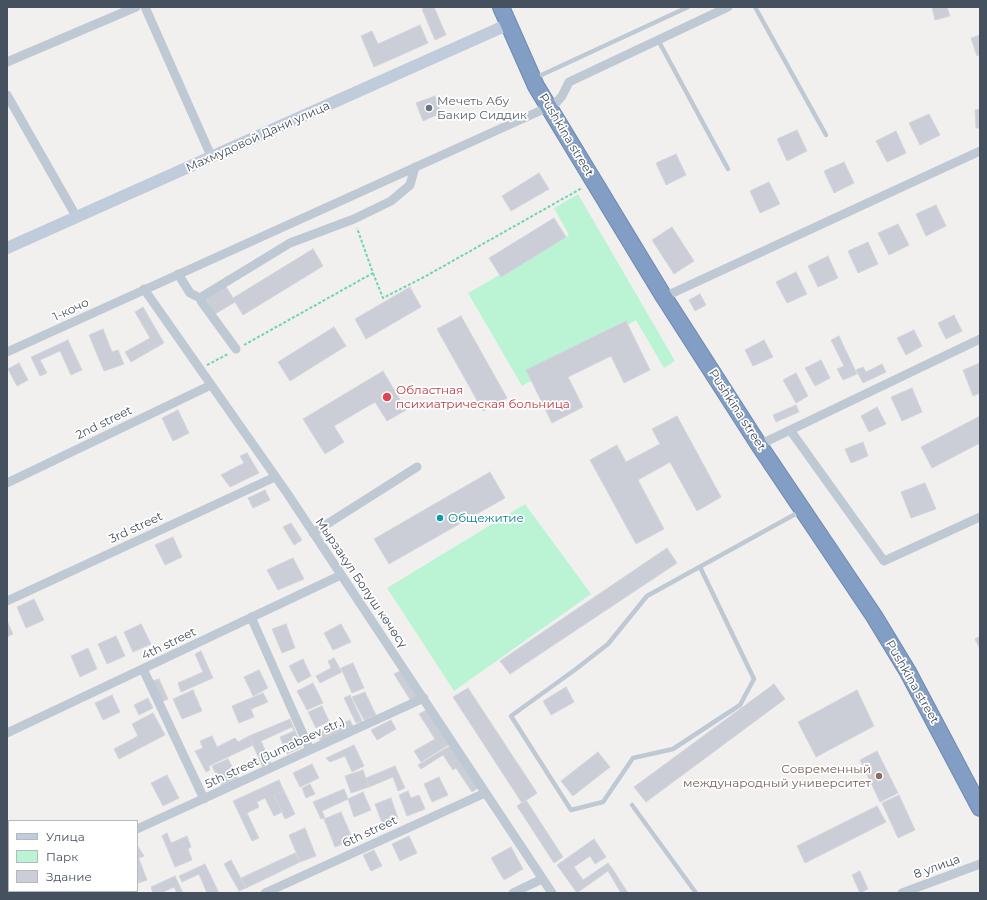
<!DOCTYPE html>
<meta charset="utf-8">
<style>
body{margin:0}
#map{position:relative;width:987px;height:900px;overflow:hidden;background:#f2f0ef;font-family:Montserrat,sans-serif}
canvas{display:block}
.frame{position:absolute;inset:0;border:8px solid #45515f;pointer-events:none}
.legend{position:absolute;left:8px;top:820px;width:130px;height:72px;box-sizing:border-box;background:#fff;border:1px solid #b5b9bf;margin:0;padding:5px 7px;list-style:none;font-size:12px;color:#45515f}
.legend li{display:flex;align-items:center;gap:8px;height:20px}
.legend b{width:20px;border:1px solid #b5b9bf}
</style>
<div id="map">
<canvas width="987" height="900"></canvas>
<div class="frame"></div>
<ul class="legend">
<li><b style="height:5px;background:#c0cbdb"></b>Улица</li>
<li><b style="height:11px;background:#baf4d4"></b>Парк</li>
<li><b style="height:11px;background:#cbced6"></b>Здание</li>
</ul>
</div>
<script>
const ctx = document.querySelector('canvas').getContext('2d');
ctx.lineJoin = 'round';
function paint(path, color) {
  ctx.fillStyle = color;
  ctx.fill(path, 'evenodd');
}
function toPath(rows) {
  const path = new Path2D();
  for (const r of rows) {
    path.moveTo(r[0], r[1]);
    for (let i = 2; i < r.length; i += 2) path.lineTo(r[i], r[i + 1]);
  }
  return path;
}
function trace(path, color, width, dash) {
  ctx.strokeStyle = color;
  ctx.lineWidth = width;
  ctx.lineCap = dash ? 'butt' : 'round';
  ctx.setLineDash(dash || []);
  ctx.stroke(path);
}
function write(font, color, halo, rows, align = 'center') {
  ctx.font = font + ' Montserrat,sans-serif';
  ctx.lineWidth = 3.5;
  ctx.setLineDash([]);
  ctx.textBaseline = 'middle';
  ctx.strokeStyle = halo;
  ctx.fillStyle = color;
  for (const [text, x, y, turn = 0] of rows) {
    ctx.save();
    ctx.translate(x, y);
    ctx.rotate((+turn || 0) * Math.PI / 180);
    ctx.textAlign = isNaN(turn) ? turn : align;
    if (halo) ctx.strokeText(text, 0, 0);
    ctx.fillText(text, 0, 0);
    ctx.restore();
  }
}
paint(toPath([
 [578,194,675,361,664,368,636,320,522,386,468,293,569,235,554,208],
 [525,504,591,594,454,691,387,588]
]), '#baf4d4');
const building = toPath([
 [426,7,434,7,446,35,435,40,422,9,426,7],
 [932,7,947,7,950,16,935,20,932,7],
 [420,25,428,43,374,67,361,36,372,31,378,44,420,25],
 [980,35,980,54,977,56,971,38,980,35],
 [435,96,441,113,423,121,416,103,435,96],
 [980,109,980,128,976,128,975,110,980,109],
 [929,114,940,135,920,145,909,123,929,114],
 [797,130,807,151,787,161,777,139,797,130],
 [896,131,906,153,887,162,876,141,896,131],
 [676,154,686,175,666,185,656,163,676,154],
 [844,162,854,183,834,193,824,171,844,162],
 [539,173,549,189,511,211,502,196,539,173],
 [769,182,780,204,760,213,750,191,769,182],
 [936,205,946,226,926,236,916,214,936,205],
 [554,218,566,237,501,277,489,258,554,218],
 [898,224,909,245,889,255,878,233,898,224],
 [672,227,694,261,674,274,652,240,672,227],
 [868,242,878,264,858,273,848,251,868,242],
 [313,249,323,266,243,315,235,302,215,314,205,298,225,285,233,298,313,249],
 [828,256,838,278,818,287,808,266,828,256],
 [796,272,807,294,787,303,776,282,796,272],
 [410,287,421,307,366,339,355,319,410,287],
 [700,294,706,305,695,311,689,300,700,294],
 [143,307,164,343,131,362,125,352,150,338,135,312,143,307],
 [954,315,962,331,946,339,938,323,954,315],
 [461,316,507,398,483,411,437,329,461,316],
 [626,321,650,370,624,383,611,356,568,377,583,407,552,423,526,370,626,321],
 [334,327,346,346,290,381,278,362,334,327],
 [103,329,112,352,118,350,124,364,104,371,89,335,103,329],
 [914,330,922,346,906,355,897,338,914,330],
 [839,336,857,374,843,380,837,369,844,366,831,340,839,336],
 [68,340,82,370,71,375,60,351,40,360,47,373,40,376,31,357,68,340],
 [764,340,773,357,753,366,745,350,764,340],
 [821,360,830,378,815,386,805,368,821,360],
 [19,363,28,380,17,386,8,369,19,363],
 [980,363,980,393,973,396,963,370,980,363],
 [882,364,886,372,863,383,856,370,863,367,866,372,882,364],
 [383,371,406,410,387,421,375,402,334,426,344,442,325,454,303,419,383,371],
 [796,373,808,396,796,403,783,380,796,373],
 [912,388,922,412,902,421,891,397,912,388],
 [796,405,799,412,776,422,773,415,796,405],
 [877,407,886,424,869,432,861,416,877,407],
 [178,410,189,433,173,441,162,418,178,410],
 [677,416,721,497,697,511,670,462,638,480,664,529,636,544,590,460,617,445,626,462,660,444,652,429,677,416],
 [980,416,980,443,932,468,921,447,980,416],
 [863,442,868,456,851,463,845,449,863,442],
 [247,453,259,473,230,487,221,475,244,463,240,456,247,453],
 [490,472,505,498,389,564,374,539,490,472],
 [925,483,936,509,911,518,901,492,925,483],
 [265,490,270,500,253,508,248,498,265,490],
 [291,523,302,540,294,545,283,527,291,523],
 [173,537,182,557,165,565,155,545,173,537],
 [667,548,677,563,510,674,500,661,667,548],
 [293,558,304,579,278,590,267,570,293,558],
 [34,599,44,620,26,628,17,607,34,599],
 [7,621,13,634,7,637,7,621],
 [141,624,151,644,133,652,124,632,141,624],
 [286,624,295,648,282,653,272,629,286,624],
 [341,624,351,642,333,650,324,633,341,624],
 [116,636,125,656,107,664,98,644,116,636],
 [980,636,980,649,975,639,980,636],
 [88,648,97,669,80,677,71,656,88,648],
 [201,651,213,678,181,692,178,683,203,672,195,654,201,651],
 [334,658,342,672,320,683,316,676,331,668,328,661,334,658],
 [303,659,311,676,298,683,289,666,303,659],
 [353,663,364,688,352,693,341,668,353,663],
 [259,670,268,688,253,696,244,677,259,670],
 [400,671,417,697,411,701,394,674,400,671],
 [159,679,168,699,161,702,152,681,159,679],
 [313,683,323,703,307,710,297,691,313,683],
 [774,684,785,699,646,802,634,787,774,684],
 [566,687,574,702,551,715,543,701,566,687],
 [468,688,537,793,522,803,453,697,468,688],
 [193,690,202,711,182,719,173,699,193,690],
 [857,690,874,726,816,757,798,722,857,690],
 [365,692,376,715,364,720,352,697,365,692],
 [263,693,268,702,251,709,254,717,239,723,232,706,263,693],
 [112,695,120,712,103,720,95,703,112,695],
 [350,695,362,721,356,723,344,698,350,695],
 [148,698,153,708,139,715,134,705,148,698],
 [322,706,329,721,316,728,308,712,322,706],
 [428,709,450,744,421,762,414,751,435,739,419,714,428,709],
 [153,713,165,735,119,759,114,749,138,736,132,724,153,713],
 [290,719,302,747,287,754,280,737,294,731,292,727,261,741,271,764,263,768,249,736,290,719],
 [350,720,354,728,321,742,317,733,350,720],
 [391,720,396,729,377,740,371,730,391,720],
 [212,736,217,747,235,738,238,742,249,736,253,745,209,766,210,770,206,772,195,751,203,748,200,741,212,736],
 [453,744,480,787,472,792,456,768,453,770,443,755,421,769,418,765,453,744],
 [354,745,364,766,352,772,345,756,330,762,326,758,354,745],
 [877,751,898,793,880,802,860,760,877,751],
 [598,752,610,767,573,796,561,781,598,752],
 [228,759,238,778,221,786,212,766,228,759],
 [312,764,319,778,300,787,293,773,312,764],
 [395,766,405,788,398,791,393,777,369,787,366,778,395,766],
 [363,770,369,787,351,793,345,776,363,770],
 [167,775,179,798,163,806,151,783,167,775],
 [439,777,448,795,432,802,424,784,439,777],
 [279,780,284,791,274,795,282,812,274,816,265,798,257,802,259,807,247,813,259,838,252,841,233,801,279,780],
 [310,784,315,794,306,798,302,788,310,784],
 [344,789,348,799,322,811,325,818,321,819,313,802,344,789],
 [284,791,295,814,285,819,274,795,284,791],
 [408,791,411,798,419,795,425,809,407,816,399,795,408,791],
 [363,792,371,810,354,817,348,799,363,792],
 [899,795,915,830,898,838,882,803,899,795],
 [391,798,398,818,382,823,375,804,391,798],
 [526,800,563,857,554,863,517,806,526,800],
 [877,806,886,822,805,863,797,846,877,806],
 [341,812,353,840,335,847,324,819,341,812],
 [305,828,316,856,300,862,289,835,305,828],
 [167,833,171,843,187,836,191,847,188,849,192,860,175,867,162,836,167,833],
 [409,836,417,853,400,861,392,844,409,836],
 [594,839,606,857,595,864,590,856,574,867,583,880,608,863,612,868,577,893,557,865,594,839],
 [137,845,144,856,137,859,137,845],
 [511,847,523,869,504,880,491,858,511,847],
 [374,850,382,866,371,871,363,855,374,850],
 [295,853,300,862,246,888,241,878,295,853],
 [139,859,147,880,138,883,137,860,139,859],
 [231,860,246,888,239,891,224,864,231,860],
 [205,864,219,893,207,893,199,874,182,882,179,876,205,864],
 [612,868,628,893,621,893,608,871,612,868],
 [860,871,868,889,860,893,852,875,860,871],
 [175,876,183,893,177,893,174,887,161,893,153,893,151,887,175,876]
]);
paint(building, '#cbced6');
trace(building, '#d3d5dc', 1);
const highway = toPath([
 [501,7,536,86,664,297,759,445,874,616,908,672,980,808]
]);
trace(highway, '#6d89b0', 18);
trace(toPath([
 [373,273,383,298,426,276,582,188],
 [244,345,373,273,357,228],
 [207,365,228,354]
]), '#6ed6a9', 2, [3, 2]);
trace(toPath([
 [755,7,826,135],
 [658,40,728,169],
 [535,78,688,7],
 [700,567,754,679,740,705,673,749,633,758,603,802,571,810,511,716,576,669,608,644,647,596,799,512],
 [632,805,696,893]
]), '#bfc9d3', 4.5);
trace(toPath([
 [145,7,212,158],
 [7,62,136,7],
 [7,95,76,216],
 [178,274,190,293,200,298],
 [144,289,287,493,552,893],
 [664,297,980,151],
 [236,349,201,301,203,296,290,243,354,219,391,201,410,185,415,167],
 [7,352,555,104,562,96,569,82,728,7],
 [790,430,884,561,980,517],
 [759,445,980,339],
 [7,483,211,385],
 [313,533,417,467],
 [7,601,275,477],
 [251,617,310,750],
 [143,669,204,799],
 [7,733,341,575],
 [137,829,424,698],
 [7,887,9,886],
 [265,893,485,793],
 [513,893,542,879],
 [902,893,980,864]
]), '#bfc9d3', 9);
trace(toPath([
 [7,248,509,24]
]), '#c0cbdb', 12);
trace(highway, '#829ec4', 16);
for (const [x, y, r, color] of [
 [429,108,4,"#6b7280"],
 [387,397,5,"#e0444e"],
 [440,518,4,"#0f9aa8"],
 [879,776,4,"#8d6e63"]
]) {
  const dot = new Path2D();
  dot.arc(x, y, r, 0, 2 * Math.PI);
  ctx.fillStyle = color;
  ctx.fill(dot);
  trace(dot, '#fff', 1.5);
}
write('12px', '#5b616d', '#fff', [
 ["Мечеть Абу",437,101],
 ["Бакир Сиддик",437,115]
], 'left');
write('12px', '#45515f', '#fff', [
 ["Pushkina street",566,135,59],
 ["Махмудовой Дани улица",258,137,-24],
 ["1-кочо",71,310,-25],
 ["Pushkina street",737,410,57],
 ["2nd street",104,423,-26],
 ["3rd street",136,528,-25],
 ["Мырзакул Болуш көчөсү",361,583,56],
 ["4th street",169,644,-26],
 ["Pushkina street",912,682,60],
 ["5th street (Jumabaev str.)",275,753,-25],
 ["6th street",370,832,-25],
 ["8 улица",937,867,-20]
]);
write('12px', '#be3a42', '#fff', [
 ["Областная",396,390],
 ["психиатрическая больница",396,404]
], 'left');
write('12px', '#0d838f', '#fff', [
 ["Общежитие",448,518]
], 'left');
write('12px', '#785e54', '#fff', [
 ["Современный",871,769],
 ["международный университет",871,783]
], 'right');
</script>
